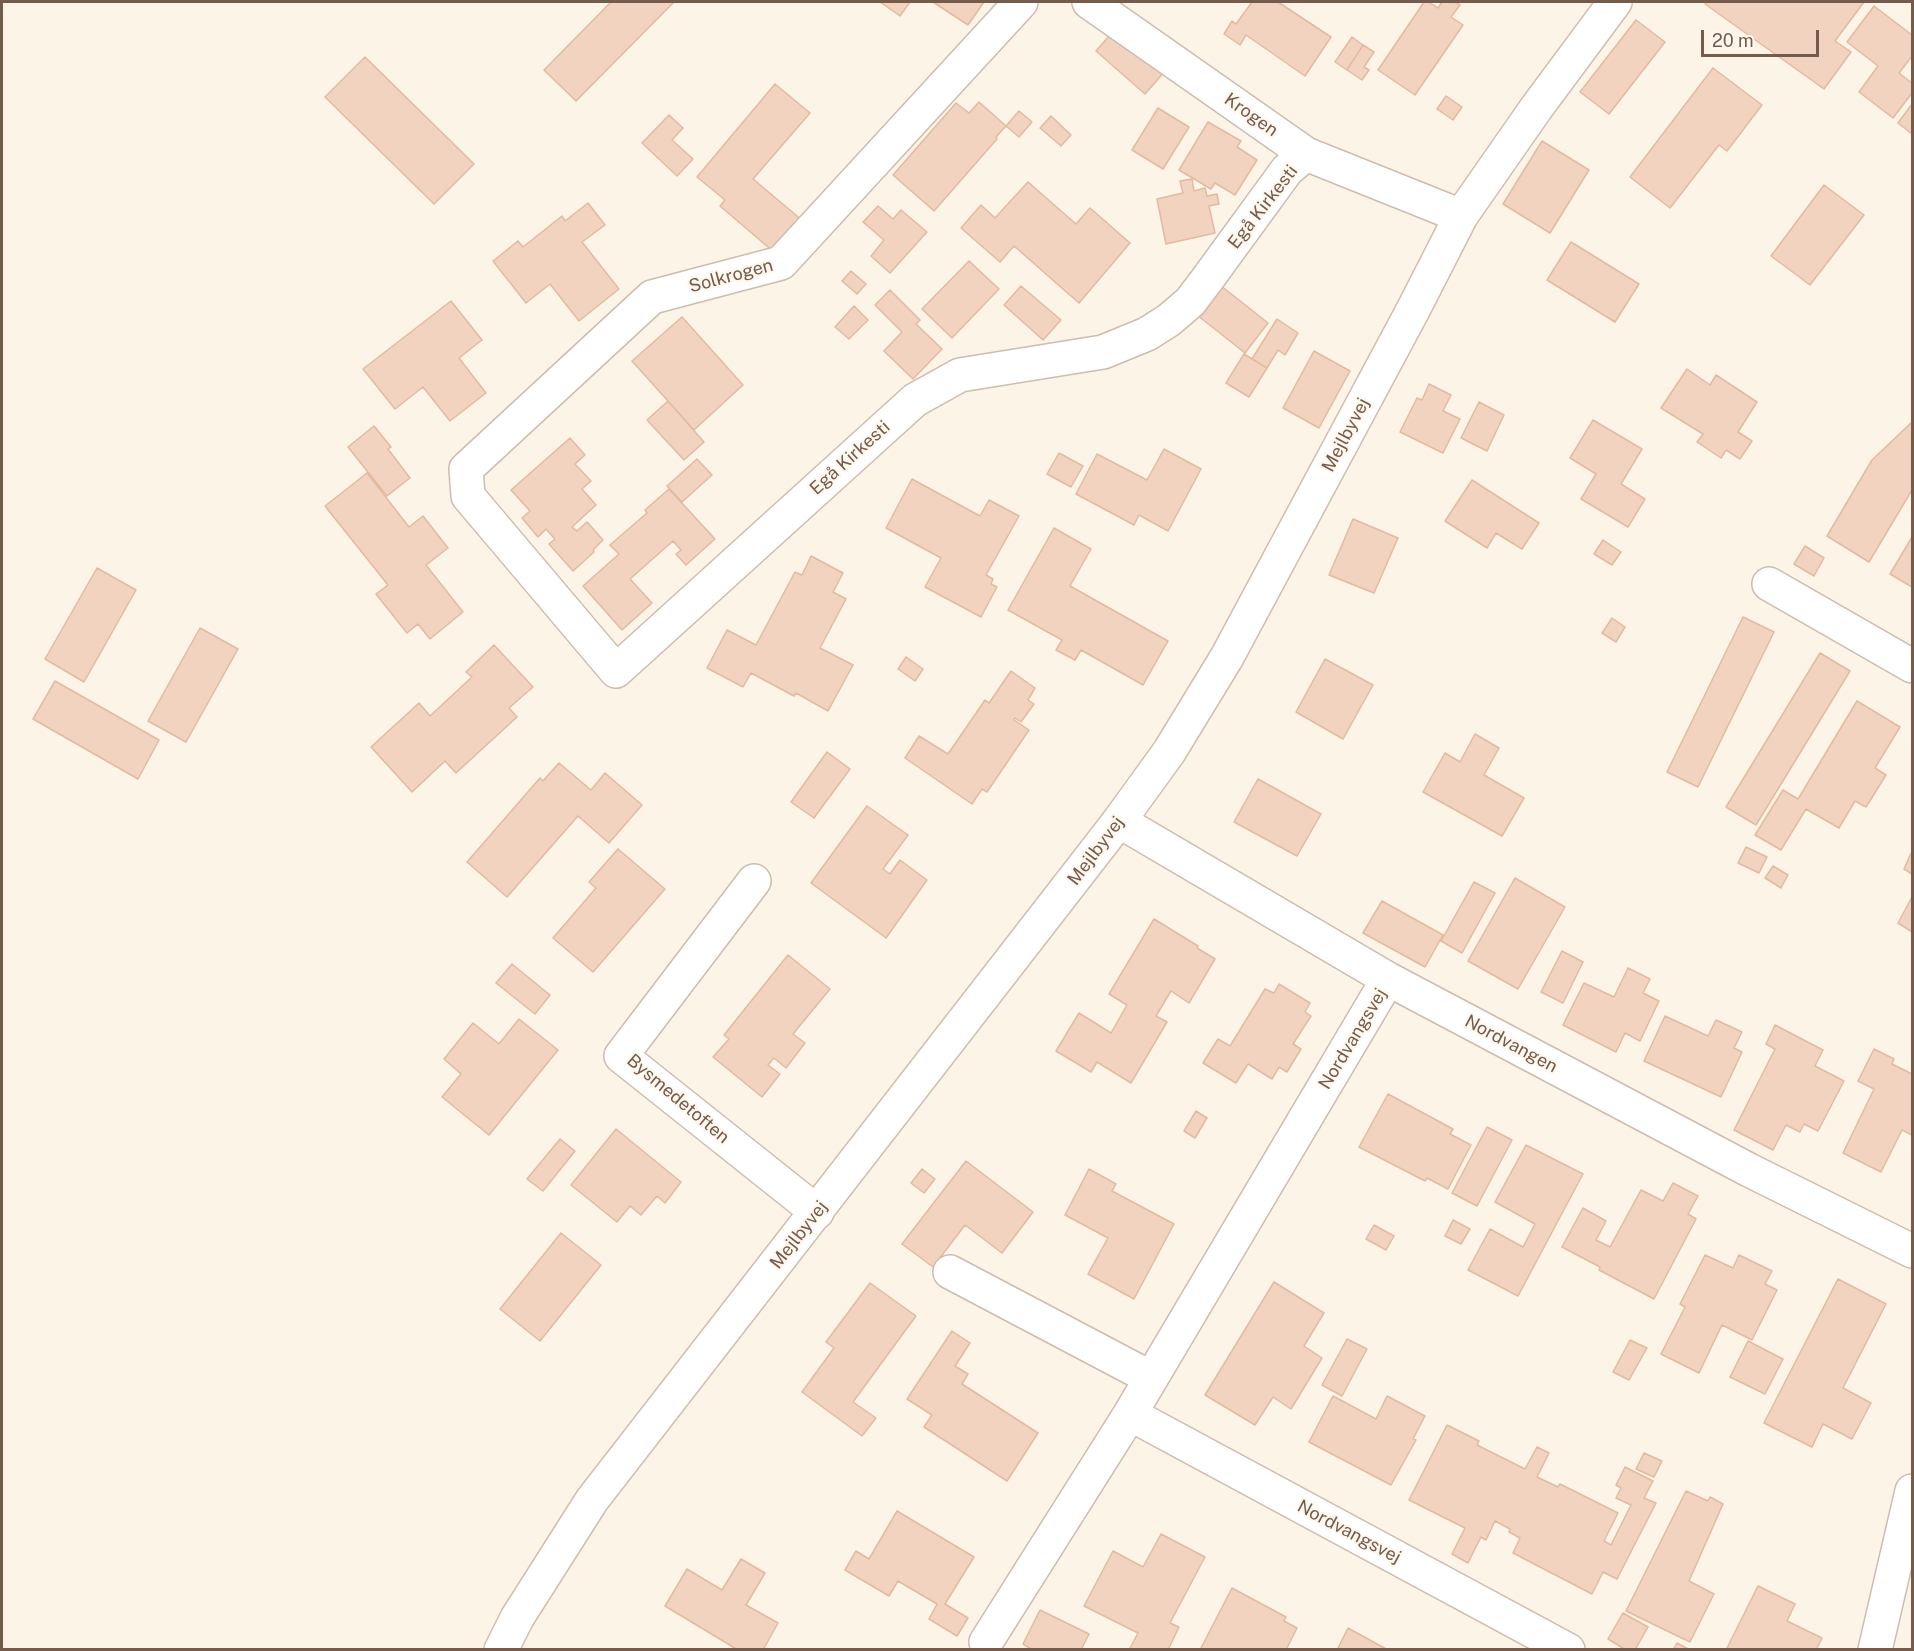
<!DOCTYPE html>
<meta charset="utf-8">
<style>
body{margin:0}
#map{position:relative;width:1914px;height:1651px;overflow:hidden;background:#fcf4e7;font-family:"Public Sans",sans-serif}
canvas{display:block}
.frame{position:absolute;inset:0;border:3px solid #755b4c;pointer-events:none}
.scale{position:absolute;left:1701px;top:30px;width:118px;height:27px;box-sizing:border-box;border:3px solid #755b4c;border-top:0;padding-left:8px;font-size:18px;line-height:21px;white-space:nowrap;color:#755b4c;-webkit-text-stroke:4px #fff8ee;paint-order:stroke}
</style>
<div id="map">
<canvas width="1914" height="1651"></canvas>
<div class="frame"></div>
<div class="scale">20 m</div>
</div>
<script>
const ctx = document.querySelector('canvas').getContext('2d');
ctx.lineJoin = 'round';
function paint(path, color) {
  ctx.fillStyle = color;
  ctx.fill(path, 'evenodd');
}
function toPath(rows) {
  const path = new Path2D();
  for (const r of rows) {
    path.moveTo(r[0], r[1]);
    for (let i = 2; i < r.length; i += 2) path.lineTo(r[i], r[i + 1]);
  }
  return path;
}
function trace(path, color, width, dash) {
  ctx.strokeStyle = color;
  ctx.lineWidth = width;
  ctx.lineCap = dash ? 'butt' : 'round';
  ctx.setLineDash(dash || []);
  ctx.stroke(path);
}
function write(font, color, halo, rows, align = 'center') {
  ctx.font = font + ' "Public Sans",sans-serif';
  ctx.lineWidth = 4.5;
  ctx.setLineDash([]);
  ctx.textBaseline = 'middle';
  ctx.strokeStyle = halo;
  ctx.fillStyle = color;
  for (const [text, x, y, turn = 0] of rows) {
    ctx.save();
    ctx.translate(x, y);
    ctx.rotate((+turn || 0) * Math.PI / 180);
    ctx.textAlign = isNaN(turn) ? turn : align;
    if (halo) ctx.strokeText(text, 0, 0);
    ctx.fillText(text, 0, 0);
    ctx.restore();
  }
}
const building = toPath([
 [611,2,674,2,576,101,544,70,611,2],
 [880,2,910,2,900,16,880,2],
 [933,2,984,2,968,25,933,2],
 [1252,2,1278,2,1331,37,1305,76,1246,35,1240,45,1224,34,1232,21,1236,24,1252,2],
 [1424,2,1429,2,1438,8,1442,2,1455,2,1460,5,1451,17,1463,25,1415,95,1378,70,1424,2],
 [1706,2,1864,2,1835,41,1851,52,1824,89,1705,4,1706,2],
 [1874,6,1912,35,1912,56,1899,73,1912,83,1912,93,1893,118,1859,92,1878,66,1847,42,1874,6],
 [1636,20,1665,42,1609,114,1580,92,1636,20],
 [1117,27,1166,70,1145,94,1096,51,1117,27],
 [1352,37,1363,45,1347,70,1335,62,1352,37],
 [1363,45,1374,52,1364,67,1369,70,1362,80,1347,70,1363,45],
 [365,57,474,164,434,204,325,97,365,57],
 [1713,68,1762,105,1727,151,1719,145,1670,208,1630,177,1713,68],
 [775,84,810,113,753,179,803,221,775,253,720,206,725,200,697,177,775,84],
 [1446,96,1462,107,1453,120,1437,109,1446,96],
 [979,102,1006,126,996,137,997,139,934,211,893,175,956,103,969,113,979,102],
 [1912,104,1912,134,1898,123,1912,104],
 [1158,108,1189,127,1163,169,1132,150,1158,108],
 [1019,111,1032,122,1019,137,1006,126,1019,111],
 [669,115,683,128,672,140,693,159,677,176,642,143,669,115],
 [1051,116,1071,135,1061,146,1040,128,1051,116],
 [1208,122,1241,141,1237,147,1257,160,1235,195,1215,183,1211,189,1179,170,1208,122],
 [1542,141,1589,170,1550,233,1503,204,1542,141],
 [1192,179,1194,191,1205,188,1207,196,1217,194,1219,204,1209,206,1215,233,1166,244,1157,199,1183,193,1180,181,1192,179],
 [1028,182,1076,224,1090,208,1130,243,1079,303,1014,246,1000,262,961,228,981,205,995,218,1028,182],
 [1824,185,1864,215,1810,285,1771,256,1824,185],
 [588,203,605,225,582,242,619,289,579,321,550,284,526,303,493,261,518,241,523,247,562,216,565,221,588,203],
 [878,206,893,219,901,210,927,232,890,273,871,256,884,240,863,222,878,206],
 [1571,242,1639,284,1615,322,1547,280,1571,242],
 [969,261,999,289,952,338,922,309,969,261],
 [851,271,866,284,857,294,842,281,851,271],
 [1220,285,1268,323,1245,353,1197,315,1220,285],
 [1021,286,1061,320,1043,340,1004,305,1021,286],
 [890,290,920,320,916,324,942,349,913,379,884,351,902,332,875,305,890,290],
 [451,301,482,340,459,358,486,393,450,421,423,387,395,409,363,369,451,301],
 [854,306,868,320,849,339,835,327,854,306],
 [682,317,743,385,694,430,632,361,682,317],
 [1277,319,1298,333,1285,355,1278,350,1267,368,1252,359,1277,319],
 [1314,351,1350,371,1319,428,1283,408,1314,351],
 [1244,354,1267,368,1249,397,1226,383,1244,354],
 [1687,369,1710,385,1716,375,1757,402,1738,432,1752,441,1740,459,1726,450,1721,458,1697,442,1703,434,1661,408,1687,369],
 [1429,384,1451,395,1443,411,1460,419,1443,453,1400,432,1417,398,1422,400,1429,384],
 [668,401,704,442,684,460,647,420,668,401],
 [1479,402,1504,415,1487,451,1461,438,1479,402],
 [1593,420,1642,449,1621,484,1645,499,1628,527,1581,499,1596,474,1570,458,1593,420],
 [1912,422,1912,490,1869,562,1827,536,1872,460,1912,422],
 [374,426,391,447,388,449,410,478,387,496,348,447,374,426],
 [570,438,585,455,575,464,591,481,582,489,596,505,572,527,577,531,587,522,603,540,593,550,594,552,573,571,549,544,555,539,546,529,538,537,522,518,530,511,511,490,570,438],
 [1164,449,1201,469,1168,531,1139,515,1134,525,1076,494,1097,454,1147,480,1164,449],
 [1059,453,1083,466,1071,487,1047,474,1059,453],
 [697,459,712,475,682,502,667,486,697,459],
 [367,473,409,527,423,516,448,548,426,565,463,612,430,639,418,624,407,633,376,594,388,585,325,506,367,473],
 [912,479,980,516,989,500,1019,516,986,575,993,579,991,584,997,587,981,617,925,587,941,558,886,528,912,479],
 [1472,480,1539,523,1522,549,1496,533,1487,548,1445,521,1472,480],
 [669,489,715,539,686,565,676,554,681,550,673,541,630,579,652,603,622,630,583,586,619,554,610,545,647,513,645,510,669,489],
 [1353,519,1398,538,1374,593,1329,575,1353,519],
 [1054,528,1091,549,1070,586,1168,641,1143,685,1081,650,1075,660,1056,650,1062,640,1008,610,1054,528],
 [1912,537,1912,587,1890,574,1912,537],
 [1603,540,1621,552,1612,565,1594,554,1603,540],
 [1805,546,1824,558,1814,576,1794,564,1805,546],
 [811,556,843,573,833,592,846,599,820,648,853,665,828,711,796,693,794,696,751,673,743,687,707,668,727,630,756,645,795,572,802,575,811,556],
 [97,568,136,590,84,682,45,659,97,568],
 [1743,617,1774,632,1698,787,1667,772,1743,617],
 [1612,618,1625,627,1616,642,1602,633,1612,618],
 [200,628,238,649,186,742,148,721,200,628],
 [494,645,533,687,509,708,517,717,456,773,445,761,412,792,371,747,419,703,430,716,472,677,466,672,494,645],
 [1820,653,1850,671,1756,825,1726,807,1820,653],
 [906,657,923,669,915,681,898,669,906,657],
 [1325,659,1373,685,1343,739,1296,712,1325,659],
 [1011,671,1035,688,1028,700,1034,704,1021,722,1015,718,1014,720,1029,730,987,792,982,789,972,804,905,758,919,736,948,754,985,700,989,703,1011,671],
 [55,681,159,740,138,779,33,719,55,681],
 [1857,701,1900,727,1875,768,1886,775,1866,807,1855,801,1839,828,1806,809,1781,850,1755,835,1783,790,1798,799,1857,701],
 [1475,734,1499,748,1484,775,1524,798,1502,836,1423,792,1445,753,1460,762,1475,734],
 [827,752,850,769,814,818,791,802,827,752],
 [559,763,591,790,605,773,642,805,609,843,578,816,507,897,467,862,540,778,543,781,559,763],
 [1258,779,1321,814,1297,856,1234,822,1258,779],
 [867,806,908,835,883,869,890,874,900,860,927,880,886,938,811,883,867,806],
 [1746,847,1767,857,1759,873,1738,863,1746,847],
 [618,849,665,889,593,972,553,938,596,888,589,882,618,849],
 [1912,851,1912,874,1904,869,1912,851],
 [1773,866,1788,875,1781,888,1765,878,1773,866],
 [1515,878,1565,907,1518,989,1468,961,1515,878],
 [1474,882,1495,893,1462,953,1441,941,1474,882],
 [1912,897,1912,932,1898,923,1912,897],
 [1382,901,1443,935,1425,967,1363,933,1382,901],
 [1154,919,1198,946,1197,948,1215,959,1189,1003,1171,991,1156,1016,1167,1022,1131,1083,1097,1062,1091,1072,1056,1051,1079,1013,1111,1033,1127,1005,1109,994,1154,919],
 [1562,951,1583,962,1563,1003,1541,992,1562,951],
 [788,955,830,989,793,1034,805,1043,786,1068,774,1058,768,1065,780,1074,762,1097,713,1057,729,1039,724,1035,788,955],
 [512,964,550,995,535,1014,496,983,512,964],
 [1628,968,1650,979,1643,993,1659,1001,1640,1041,1625,1033,1616,1052,1563,1025,1584,983,1614,997,1628,968],
 [1279,984,1310,1003,1305,1012,1311,1016,1293,1044,1301,1049,1287,1072,1279,1067,1272,1079,1248,1064,1236,1083,1203,1063,1218,1039,1230,1046,1265,989,1274,993,1279,984],
 [1665,1016,1708,1036,1716,1020,1742,1032,1734,1048,1742,1052,1721,1097,1644,1061,1665,1016],
 [519,1019,558,1050,489,1135,442,1097,461,1074,444,1059,473,1023,499,1044,519,1019],
 [1775,1025,1823,1050,1815,1066,1844,1081,1818,1131,1804,1124,1800,1132,1786,1125,1773,1150,1734,1130,1775,1049,1766,1044,1775,1025],
 [1874,1049,1894,1059,1892,1064,1912,1074,1912,1135,1902,1130,1881,1172,1843,1153,1874,1089,1858,1081,1874,1049],
 [1388,1094,1453,1129,1450,1134,1471,1145,1448,1189,1427,1178,1425,1181,1359,1147,1388,1094],
 [1196,1111,1207,1118,1195,1138,1184,1131,1196,1111],
 [1487,1127,1512,1140,1477,1206,1452,1193,1487,1127],
 [616,1129,681,1182,665,1203,657,1196,641,1215,630,1206,617,1222,571,1185,616,1129],
 [560,1139,575,1151,543,1191,527,1179,560,1139],
 [1526,1145,1583,1174,1518,1296,1468,1270,1490,1229,1523,1247,1535,1224,1495,1202,1526,1145],
 [966,1161,1033,1212,1002,1253,965,1225,933,1267,902,1244,966,1161],
 [922,1169,935,1179,924,1193,911,1183,922,1169],
 [1089,1169,1116,1184,1112,1191,1174,1224,1134,1299,1088,1274,1108,1238,1065,1215,1089,1169],
 [1673,1183,1698,1196,1688,1214,1696,1219,1654,1299,1599,1270,1600,1267,1562,1247,1583,1208,1606,1221,1596,1240,1610,1247,1641,1190,1663,1201,1673,1183],
 [1453,1220,1470,1229,1461,1244,1445,1236,1453,1220],
 [1374,1225,1394,1236,1386,1250,1366,1239,1374,1225],
 [561,1233,601,1265,540,1341,500,1309,561,1233],
 [1705,1255,1733,1268,1739,1255,1772,1271,1765,1284,1777,1290,1752,1340,1722,1325,1699,1373,1661,1354,1685,1307,1680,1304,1705,1255],
 [1838,1279,1886,1304,1843,1388,1871,1403,1852,1439,1823,1424,1812,1447,1764,1423,1838,1279],
 [1274,1282,1324,1313,1304,1346,1322,1358,1291,1409,1273,1397,1255,1425,1205,1395,1274,1282],
 [870,1283,916,1316,853,1402,876,1418,862,1436,802,1392,834,1348,826,1342,870,1283],
 [952,1331,970,1343,955,1366,968,1374,962,1384,1038,1433,1007,1481,924,1427,932,1415,907,1399,952,1331],
 [1347,1339,1367,1349,1342,1396,1322,1385,1347,1339],
 [1630,1340,1647,1348,1629,1380,1613,1372,1630,1340],
 [1748,1341,1783,1359,1765,1394,1730,1377,1748,1341],
 [1333,1396,1376,1419,1387,1396,1425,1416,1413,1439,1416,1440,1391,1485,1309,1442,1333,1396],
 [1447,1425,1479,1441,1477,1445,1525,1469,1537,1447,1549,1453,1537,1477,1558,1487,1560,1484,1618,1513,1604,1541,1611,1545,1631,1505,1616,1498,1621,1488,1616,1485,1625,1467,1653,1481,1644,1498,1656,1503,1617,1579,1603,1572,1592,1594,1513,1553,1520,1538,1509,1532,1510,1529,1495,1521,1486,1540,1481,1537,1468,1563,1452,1554,1465,1528,1409,1500,1447,1425],
 [1644,1453,1662,1461,1654,1477,1636,1469,1644,1453],
 [1686,1491,1708,1501,1710,1497,1723,1504,1689,1581,1714,1594,1690,1642,1626,1611,1686,1491],
 [897,1511,974,1557,945,1604,968,1618,957,1636,929,1619,937,1604,898,1581,889,1596,845,1570,856,1551,869,1559,897,1511],
 [1161,1534,1205,1557,1170,1623,1179,1627,1168,1650,1129,1650,1138,1633,1084,1606,1113,1551,1143,1567,1161,1534],
 [741,1559,765,1573,746,1605,778,1623,763,1650,738,1650,665,1606,687,1569,722,1590,741,1559],
 [1758,1586,1795,1604,1787,1621,1822,1638,1816,1650,1726,1650,1758,1586],
 [1232,1588,1286,1617,1284,1621,1297,1628,1287,1648,1290,1650,1200,1650,1232,1588],
 [1040,1610,1089,1634,1081,1650,1033,1650,1023,1644,1040,1610],
 [1623,1613,1648,1627,1635,1650,1626,1650,1608,1639,1623,1613],
 [1348,1628,1388,1650,1337,1650,1348,1628],
 [1677,1643,1690,1650,1673,1650,1677,1643]
]);
paint(building, '#f1d3c0');
trace(building, '#e3baa0', 1.5);
const street = toPath([
 [1021,2,781,263,652,297,466,469,468,496,616,671,915,400,960,375,1103,352,1147,334,1169,320,1190,302,1206,281,1287,170,1306,154],
 [1089,2,1306,154,1461,216],
 [1769,584,1912,666],
 [1119,821,1388,979,1749,1170,1912,1251],
 [754,881,621,1056,817,1212],
 [950,1272,1151,1378],
 [1130,1414,1568,1650],
 [986,1642,1130,1414,1388,979],
 [1875,1650,1912,1491]
]);
const secondary = toPath([
 [501,1650,517,1618,592,1500,1119,821,1169,752,1227,657,1413,310,1461,216,1537,107,1615,2]
]);
trace(street, '#cebcae', 36);
trace(secondary, '#d2beae', 36);
trace(street, '#fff', 33);
trace(secondary, '#fff', 33);
write('18px', '#755b4c', '#fff8ee', [
 ["Krogen",1251,115,35],
 ["Egå Kirkesti",1263,207,-52],
 ["Solkrogen",731,276,-15],
 ["Mejlbyvej",1346,435,-62],
 ["Egå Kirkesti",850,458,-42],
 ["Mejlbyvej",1096,851,-53],
 ["Nordvangsvej",1353,1039,-59],
 ["Nordvangen",1511,1044,28],
 ["Bysmedetoften",678,1099,40],
 ["Mejlbyvej",799,1235,-52],
 ["Nordvangsvej",1349,1532,28]
]);
</script>
